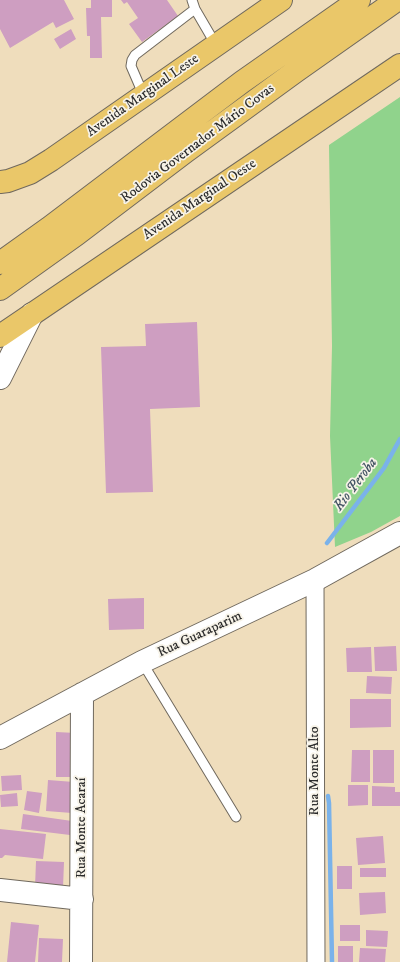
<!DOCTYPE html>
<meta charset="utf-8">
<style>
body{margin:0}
canvas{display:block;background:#efddbc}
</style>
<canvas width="400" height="962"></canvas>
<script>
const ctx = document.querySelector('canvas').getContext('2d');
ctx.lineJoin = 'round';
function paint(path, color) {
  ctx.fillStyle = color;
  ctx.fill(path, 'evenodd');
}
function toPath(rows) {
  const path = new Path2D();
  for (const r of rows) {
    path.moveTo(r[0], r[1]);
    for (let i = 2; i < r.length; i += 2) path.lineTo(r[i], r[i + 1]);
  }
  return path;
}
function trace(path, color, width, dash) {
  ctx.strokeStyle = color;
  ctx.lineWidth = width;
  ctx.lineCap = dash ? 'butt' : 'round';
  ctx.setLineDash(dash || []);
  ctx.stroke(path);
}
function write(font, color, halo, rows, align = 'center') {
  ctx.font = font + ' "IM FELL DW Pica",serif';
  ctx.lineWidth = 3.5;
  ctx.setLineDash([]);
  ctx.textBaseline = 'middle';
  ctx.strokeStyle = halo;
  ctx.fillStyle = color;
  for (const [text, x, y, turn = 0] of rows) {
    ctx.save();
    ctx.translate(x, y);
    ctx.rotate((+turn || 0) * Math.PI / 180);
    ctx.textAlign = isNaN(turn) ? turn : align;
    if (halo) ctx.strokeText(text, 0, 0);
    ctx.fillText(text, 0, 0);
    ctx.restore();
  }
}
paint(toPath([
 [400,97,400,516,371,532,335,547,330,436,332,346,329,145]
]), '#90d38c');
trace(toPath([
 [327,543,384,468,400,439],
 [328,796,329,803,332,962]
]), '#7ab2ea', 4.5);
paint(toPath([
 [0,0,64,0,74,19,56,28,53,22,10,48,0,29],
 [91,0,112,0,112,17,101,17,102,58,90,58,90,36,87,36,86,8,91,8],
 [121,0,167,0,178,16,142,42,129,24,138,18,127,2,124,4],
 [71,29,76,39,60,49,54,39],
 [197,322,200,407,150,409,153,492,106,493,101,347,146,346,145,324],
 [144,598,144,629,109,630,108,599],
 [396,646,397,671,375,671,374,647],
 [371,647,372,672,347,672,346,648],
 [367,676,392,677,391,694,366,693],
 [350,699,391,699,391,727,350,728],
 [56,732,76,733,75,777,56,777],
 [352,750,370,750,370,782,351,782],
 [373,750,394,750,394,783,373,783],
 [21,775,22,790,2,791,1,776],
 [48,780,74,782,72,813,46,811],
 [348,785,368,785,368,805,348,806],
 [372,786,395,787,395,792,400,792,400,806,372,806],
 [27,791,42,793,39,813,24,810],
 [17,793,18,806,1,807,0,795],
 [23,814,72,821,70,835,21,829],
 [0,829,46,834,43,859,5,855,2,858,0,858],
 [383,836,385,863,358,865,356,838],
 [36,861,64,862,63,888,35,887],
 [337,866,352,866,352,889,337,889],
 [360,868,386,868,386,877,360,877],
 [385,892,386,913,360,915,359,893],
 [11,922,39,925,35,962,7,962],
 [340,925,360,925,360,941,340,941],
 [366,930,388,931,387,947,366,946],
 [39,938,63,939,62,962,38,962],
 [338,946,353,946,353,962,338,962],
 [360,948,386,949,385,962,359,962]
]), '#ce9ec1');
const service = toPath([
 [192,0,195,9,216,45],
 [144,96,131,66,132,60,135,55,195,9],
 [142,662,236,817]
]);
const minor = toPath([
 [315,580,316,962]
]);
const tertiary = toPath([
 [0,378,32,314],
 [0,738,142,662,315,580,400,533],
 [0,890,82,899],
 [81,962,82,694]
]);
const primary = toPath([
 [0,182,8,181,30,173,51,160,281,0],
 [0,336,400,65]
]);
const motorway = toPath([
 [0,263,49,228,242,82,359,0],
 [0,289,77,234,185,152,296,71,397,0]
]);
trace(service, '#70695e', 11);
trace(minor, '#70695e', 19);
trace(tertiary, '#70695e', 24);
trace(primary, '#70695e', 24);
trace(motorway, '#70695e', 24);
trace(service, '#fff', 9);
trace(minor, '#fff', 17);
trace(tertiary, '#fff', 22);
trace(primary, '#eac769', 22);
trace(motorway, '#eac769', 22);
write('14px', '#2b2b2b', '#f7f3e8', [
 ["Avenida Marginal Leste",143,96,-35],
 ["Rodovia Governador Mário Covas",198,144,-37],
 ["Avenida Marginal Oeste",200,200,-34],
 ["Rua Guaraparim",200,635,-25],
 ["Rua Monte Alto",315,771,-90],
 ["Rua Monte Acaraí",82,828,-90]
]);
write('italic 15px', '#435464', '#f7f3e8', [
 ["Rio Peroba",356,485,-53]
]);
</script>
